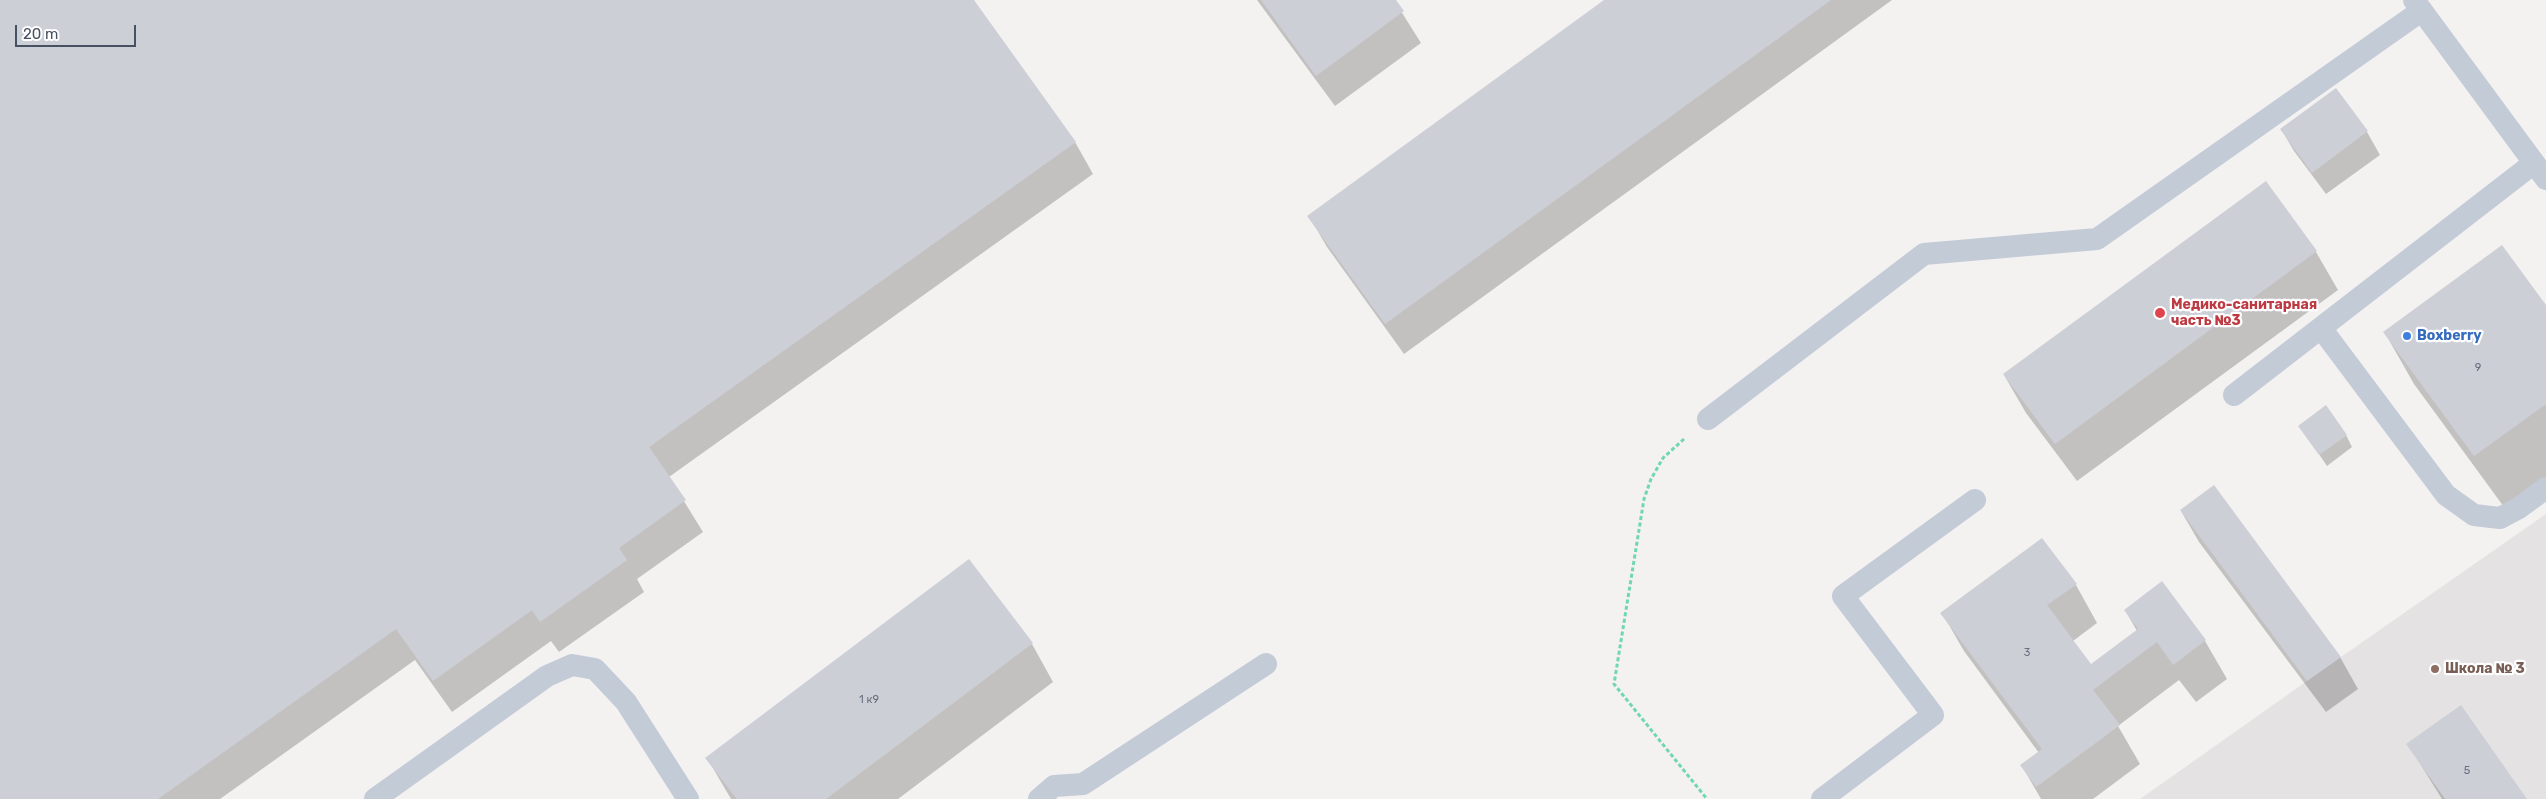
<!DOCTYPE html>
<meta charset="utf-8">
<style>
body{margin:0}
#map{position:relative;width:2546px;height:799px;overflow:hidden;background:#f4f1f1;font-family:Rubik,sans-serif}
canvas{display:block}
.scale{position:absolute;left:15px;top:25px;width:121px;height:22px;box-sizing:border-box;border:2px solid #465161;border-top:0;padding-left:6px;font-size:15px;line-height:18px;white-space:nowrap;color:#465161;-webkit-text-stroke:4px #fff;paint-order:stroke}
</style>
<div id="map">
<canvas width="2546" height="799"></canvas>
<div class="scale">20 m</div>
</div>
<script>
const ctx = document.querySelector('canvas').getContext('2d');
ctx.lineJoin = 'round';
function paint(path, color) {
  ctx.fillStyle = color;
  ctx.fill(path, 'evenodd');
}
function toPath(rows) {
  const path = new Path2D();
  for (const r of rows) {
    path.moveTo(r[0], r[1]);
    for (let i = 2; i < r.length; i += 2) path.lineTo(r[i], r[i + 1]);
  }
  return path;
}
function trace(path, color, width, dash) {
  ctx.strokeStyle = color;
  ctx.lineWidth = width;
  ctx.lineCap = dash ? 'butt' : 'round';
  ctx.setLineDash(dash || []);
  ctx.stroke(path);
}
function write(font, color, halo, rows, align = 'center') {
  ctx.font = font + ' Rubik,sans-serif';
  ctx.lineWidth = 4.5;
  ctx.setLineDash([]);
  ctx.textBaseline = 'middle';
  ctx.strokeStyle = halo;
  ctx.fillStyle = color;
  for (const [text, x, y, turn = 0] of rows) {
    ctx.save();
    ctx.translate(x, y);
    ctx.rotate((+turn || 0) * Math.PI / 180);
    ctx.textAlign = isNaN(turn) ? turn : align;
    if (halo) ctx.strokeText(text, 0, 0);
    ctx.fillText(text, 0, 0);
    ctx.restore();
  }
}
paint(toPath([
 [2546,514,2546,799,2140,799,2341,657]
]), '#e5e2e3');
paint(toPath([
 [0,0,972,0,1075,142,1093,174,669,477,703,532,637,579,644,592,559,652,551,641,452,712,415,660,220,799,0,799],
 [1257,0,1394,0,1421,43,1335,106],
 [1606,0,1892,0,1404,354,1327,247,1309,216],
 [2336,89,2367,132,2380,155,2326,194,2294,151,2281,129],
 [2266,183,2316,252,2338,290,2077,481,2026,413,2004,375],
 [2546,307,2546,477,2504,507,2414,384,2385,333],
 [2300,426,2346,435,2352,447,2327,466],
 [2181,511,2340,657,2358,689,2326,712,2199,542],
 [2162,583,2205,641,2227,679,2196,702,2179,680,2118,726,2140,764,2093,799,2041,799,2022,766,2039,753,1964,651,1942,613,2076,585,2097,623,2073,641,2091,665,2137,631,2125,610],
 [1032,644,1053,682,898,799,731,799,707,758],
 [2408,744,2526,799,2442,799]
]), '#0003');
paint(toPath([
 [0,0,974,0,1076,142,649,447,686,500,619,548,627,560,540,622,532,610,433,681,396,629,158,799,0,799],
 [1261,0,1396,0,1404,11,1316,76],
 [1604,0,1831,0,1385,324,1307,216],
 [2336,88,2368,131,2312,173,2280,129],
 [2266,181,2317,251,2055,444,2003,374],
 [2502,245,2546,305,2546,404,2474,456,2383,332],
 [2326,405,2347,435,2319,455,2298,426],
 [2214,485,2341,657,2307,681,2180,510],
 [2042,538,2077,584,2047,605,2091,664,2138,629,2124,610,2162,581,2206,640,2173,665,2157,642,2093,690,2120,725,2036,787,2020,765,2042,749,1940,613],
 [969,559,1033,643,826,799,737,799,705,758],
 [2461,705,2527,799,2445,799,2406,744]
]), '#cdcfd7');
trace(toPath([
 [1684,439,1663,458,1651,479,1644,499,1614,684,1707,799]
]), '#6fd7b2', 3, [4, 2.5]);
trace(toPath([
 [2414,0,2546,179],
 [2321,328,2446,495,2474,515,2500,518,2519,508,2546,488],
 [2234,395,2534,163],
 [1708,419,1924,254,2097,239,2421,11],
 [375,799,547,676,572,665,595,669,626,702,688,799],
 [1039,799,1054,786,1083,784,1266,664],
 [1822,799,1933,715,1843,596,1975,500]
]), '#c3cbd7', 22);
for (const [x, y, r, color] of [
 [2160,313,6,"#e0444e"],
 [2407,336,5,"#3f7fe0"],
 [2435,669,5,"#8d6e63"]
]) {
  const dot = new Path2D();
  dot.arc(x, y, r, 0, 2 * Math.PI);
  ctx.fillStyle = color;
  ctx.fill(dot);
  trace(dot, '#fff', 2);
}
write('11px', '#68707e', null, [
 ["9",2478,368],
 ["3",2027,653],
 ["1 к9",869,700],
 ["5",2467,771]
]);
write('bold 14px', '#be3a42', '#fff', [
 ["Медико-санитарная",2171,305],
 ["часть №3",2171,321]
], 'left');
write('bold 14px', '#366cbe', '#fff', [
 ["Boxberry",2417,336]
], 'left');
write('bold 14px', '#785e54', '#fff', [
 ["Школа № 3",2445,669]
], 'left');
</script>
